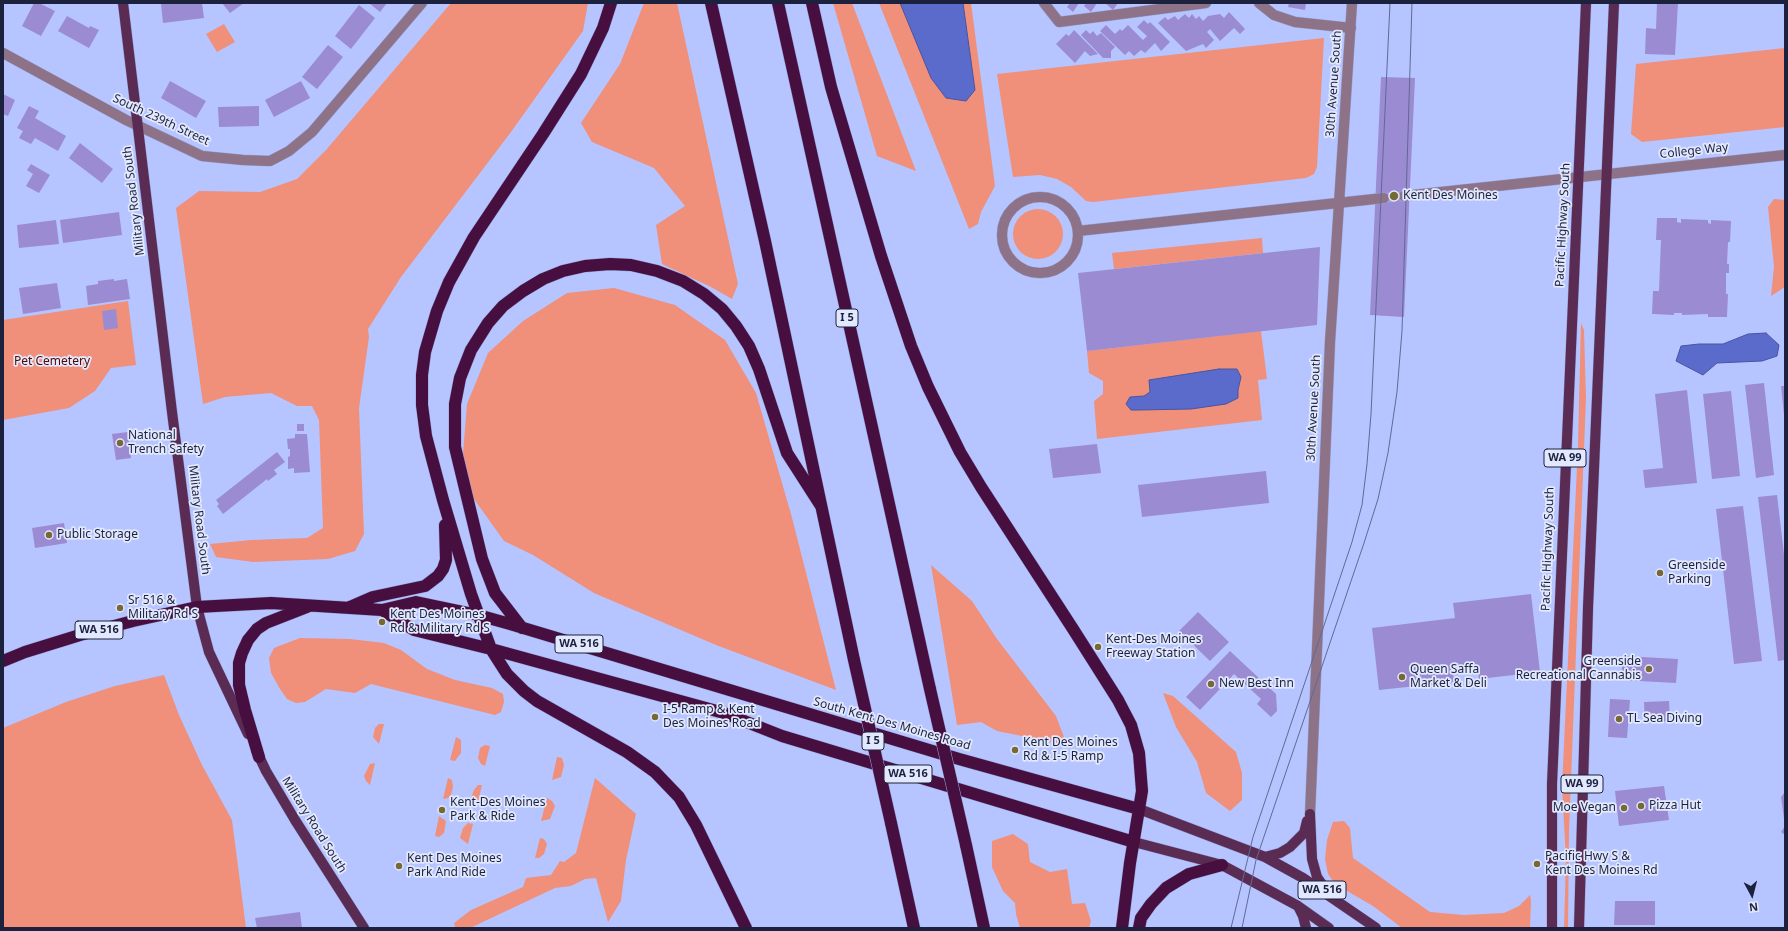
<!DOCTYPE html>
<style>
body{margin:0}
#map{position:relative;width:1788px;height:931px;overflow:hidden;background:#b6c5ff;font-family:"Noto Sans",sans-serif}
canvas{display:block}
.frame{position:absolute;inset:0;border:4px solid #1c223d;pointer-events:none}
.north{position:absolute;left:1732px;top:875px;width:40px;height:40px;-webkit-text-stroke:3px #e2e8fe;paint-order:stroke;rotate:173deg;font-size:11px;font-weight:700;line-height:16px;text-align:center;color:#1c223d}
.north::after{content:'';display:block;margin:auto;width:14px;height:18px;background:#1c223d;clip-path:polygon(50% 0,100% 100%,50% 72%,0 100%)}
</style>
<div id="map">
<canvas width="1788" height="931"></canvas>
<div class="frame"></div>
<div class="north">N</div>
</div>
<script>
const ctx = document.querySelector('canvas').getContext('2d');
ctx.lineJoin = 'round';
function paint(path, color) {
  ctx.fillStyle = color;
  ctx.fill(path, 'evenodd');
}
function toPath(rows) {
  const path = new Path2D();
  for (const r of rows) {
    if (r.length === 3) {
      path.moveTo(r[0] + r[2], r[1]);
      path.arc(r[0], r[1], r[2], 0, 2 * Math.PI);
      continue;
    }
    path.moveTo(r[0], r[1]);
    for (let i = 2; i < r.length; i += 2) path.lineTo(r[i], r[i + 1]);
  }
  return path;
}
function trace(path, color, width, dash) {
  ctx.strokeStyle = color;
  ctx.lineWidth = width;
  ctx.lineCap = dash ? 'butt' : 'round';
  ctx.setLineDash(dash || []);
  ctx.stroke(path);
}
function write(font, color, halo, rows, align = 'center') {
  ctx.font = font + ' "Noto Sans",sans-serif';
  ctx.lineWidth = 3.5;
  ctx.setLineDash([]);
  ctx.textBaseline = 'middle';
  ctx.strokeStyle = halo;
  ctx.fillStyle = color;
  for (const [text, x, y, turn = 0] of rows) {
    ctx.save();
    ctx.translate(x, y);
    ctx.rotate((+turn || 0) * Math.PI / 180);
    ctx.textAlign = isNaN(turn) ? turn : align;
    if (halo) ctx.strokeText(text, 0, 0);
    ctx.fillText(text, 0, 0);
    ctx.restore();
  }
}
paint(toPath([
 [451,3,588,3,583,31,511,132,401,277,368,329,369,337,359,408,364,534,355,551,328,559,253,562,216,557,210,544,251,540,307,538,323,528,319,420,312,406,297,406,271,393,225,397,203,404,176,208,199,191,260,192,297,179,326,150],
 [644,3,677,3,738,284,732,299,711,287,662,264,656,225,685,206,654,168,592,142,581,123,620,64],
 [833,3,852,3,916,171,877,156],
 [879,3,971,3,995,186,981,212,978,224,969,229],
 [224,24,235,42,217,52,206,34],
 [1324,38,1317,167,1314,174,1306,178,1093,202,1086,201,1071,187,1057,179,1040,175,1013,177,997,74],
 [1785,48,1785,127,1642,142,1631,134,1636,64],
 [1774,199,1785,200,1785,287,1771,296,1774,267,1768,207],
 [1038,234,25],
 [1262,238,1263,253,1114,269,1112,253],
 [614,288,675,305,725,340,756,393,791,514,836,690,716,645,594,593,533,555,504,541,474,499,463,454,467,404,488,353,523,321,567,293],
 [128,301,136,365,111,368,95,391,69,408,3,420,3,320],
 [1581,323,1584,330,1586,398,1569,830,1568,928,1564,928,1566,859,1562,787,1578,445],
 [1261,331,1267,379,1258,380,1262,420,1097,439,1094,401,1103,394,1103,381,1089,373,1087,351],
 [931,565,972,601,997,639,1056,716,1067,745,997,731,981,722,957,725],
 [300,638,350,639,384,643,401,650,427,669,455,680,492,688,503,694,504,702,501,712,495,715,371,684,355,693,326,689,305,702,296,703,287,699,280,689,271,673,269,658,274,648],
 [164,675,179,715,202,765,232,820,246,928,3,928,3,728,66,702,115,686],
 [1163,693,1173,696,1236,752,1242,773,1242,800,1230,811,1206,793,1197,762,1176,727],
 [379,724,384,724,379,744,373,737,375,728],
 [456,737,461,740,461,753,455,761,450,760],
 [485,745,490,746,485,766,481,764,478,758,480,748],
 [557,757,562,758,564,765,561,777,552,780],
 [375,763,370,785,366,781,364,776,370,764],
 [448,778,452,780,453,787,451,795,448,798,443,799],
 [595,778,636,814,626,860,621,901,608,922,596,878,585,879,571,886,555,888,470,928,455,928,454,923,471,910,523,887,526,878,551,875,560,861,564,862,576,853],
 [478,785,482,785,477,806,473,803,471,798,474,790],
 [547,798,552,801,555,806,550,819,541,821],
 [439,816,446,821,444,833,439,837,435,836],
 [1344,821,1350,828,1353,858,1430,912,1464,915,1504,913,1519,906,1530,895,1531,901,1530,928,1402,928,1373,906,1335,884,1328,874,1325,859,1327,840,1333,822],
 [468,823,473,824,468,844,460,838,463,828],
 [1013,834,1028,844,1030,862,1050,872,1067,869,1072,904,1085,903,1091,921,1089,928,1020,928,1016,914,1015,903,1003,891,992,867,992,841],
 [540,838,544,839,547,844,544,854,539,858,535,858]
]), '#f08f7a');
const water = toPath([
 [900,3,963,3,975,90,966,101,946,98,931,78,900,3],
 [1766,333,1779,345,1777,356,1762,361,1717,363,1703,375,1676,361,1681,346,1699,344,1723,344,1748,334,1766,333],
 [1219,369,1237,369,1241,377,1238,390,1238,398,1226,404,1191,409,1138,410,1131,410,1126,404,1130,397,1144,396,1150,392,1149,380,1219,369]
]);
paint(water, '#5b6bcb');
trace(water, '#4855a0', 1);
paint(toPath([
 [34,3,39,3,55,11,41,36,22,26],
 [167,3,202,3,204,18,163,23,161,4],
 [222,3,244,3,230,13],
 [369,3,387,3,380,12],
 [1070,3,1079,3,1073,12,1067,7],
 [1086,3,1097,3,1091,12,1084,6],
 [1105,3,1118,3,1113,10],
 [1289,3,1306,3,1305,10,1288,7],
 [1657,3,1678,3,1675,55,1645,54,1646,28,1656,29],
 [359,5,375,18,351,49,335,36],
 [1229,12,1245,29,1240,34,1234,28,1220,41,1210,29,1207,32,1214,40,1206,48,1203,44,1186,51,1158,23,1165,17,1168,20,1175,16,1178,20,1185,14,1189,18,1192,14,1196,19,1199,16,1203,21,1208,16,1220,14,1224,18],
 [67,16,89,28,90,26,99,30,89,48,58,31],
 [1144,20,1148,24,1150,22,1170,42,1161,51,1155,43,1145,53,1141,50,1134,56,1129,51,1125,55,1100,31,1106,25,1115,34,1120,29,1122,31,1128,25,1143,40,1147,36,1137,27],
 [1074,30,1098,54,1090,56,1085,51,1075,63,1056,44,1066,34,1069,36],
 [1086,30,1090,34,1093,31,1097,36,1101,33,1115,47,1111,51,1111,58,1103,58,1081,35],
 [328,45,343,57,317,89,302,77],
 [1381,77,1415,78,1404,317,1370,315],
 [170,81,206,101,196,118,161,98],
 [301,81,310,98,274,117,265,100],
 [3,94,15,100,8,116,3,114],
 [29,106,39,111,35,118,66,136,58,151,35,138,31,144,19,138,23,131,17,128],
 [259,106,259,126,219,127,218,107],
 [80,143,113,169,102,183,69,158],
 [31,164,50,175,39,193,26,186,33,174,27,170],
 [119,212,122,235,63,243,60,220],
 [1657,218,1677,218,1677,222,1681,223,1681,219,1708,220,1708,223,1711,224,1711,220,1731,221,1730,242,1728,242,1727,264,1729,264,1729,273,1726,273,1726,294,1728,294,1727,317,1708,317,1708,314,1682,315,1682,313,1674,313,1674,315,1652,314,1653,291,1659,291,1661,240,1656,240],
 [56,220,59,244,19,248,17,225],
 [1320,247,1317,325,1087,351,1078,273],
 [114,279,114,281,127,279,130,299,88,305,86,286,98,284,98,281],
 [57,283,61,308,23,314,19,288],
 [116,309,118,328,104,330,102,311],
 [1764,383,1774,475,1756,478,1745,385],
 [1781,386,1785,386,1785,415,1784,415],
 [1687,390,1697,483,1645,488,1643,470,1663,468,1655,394],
 [1731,391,1740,476,1712,479,1703,394],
 [297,424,304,424,304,431,297,431],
 [128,432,131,458,116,460,112,434],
 [295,434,307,434,310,472,294,473,294,468,288,469,288,457,290,456,290,449,288,449,287,439,295,438],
 [1097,444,1101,473,1053,478,1049,449],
 [277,452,285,462,274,470,277,474,268,481,267,479,223,514,217,506,219,504,216,500],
 [1266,471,1269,503,1142,517,1138,485],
 [1777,495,1785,563,1785,660,1778,661,1758,497],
 [1743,506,1762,661,1734,664,1716,509],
 [64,523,67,543,35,548,32,528],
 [1531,594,1540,672,1479,679,1478,672,1453,674,1454,682,1379,690,1372,628,1455,618,1453,603],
 [1198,612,1229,642,1210,661,1179,631],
 [1230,651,1276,694,1277,711,1271,717,1257,704,1261,699,1234,674,1200,710,1186,697],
 [1623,656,1678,659,1676,683,1621,680],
 [1610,699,1630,700,1627,738,1608,737],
 [1669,701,1670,721,1645,723,1644,702],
 [1664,786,1669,820,1619,826,1615,791],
 [1785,792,1785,835,1781,832,1785,826,1781,797],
 [1615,901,1655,901,1655,925,1614,925],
 [300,912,302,928,257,928,255,918]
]), '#9b8bd2');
trace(toPath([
 [1384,198,1404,196]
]), '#97a4d8', 10, [10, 5]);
const minor = toPath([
 [1044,3,1059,22,1206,3],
 [1259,3,1274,15,1295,22,1351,28],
 [3,53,126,120,202,156,243,160,270,161,289,151,312,132,422,3],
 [1404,196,1785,155],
 [1040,235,38],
 [1078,231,1384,198],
 [1310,814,1330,342,1352,3]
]);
const major = toPath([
 [123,3,172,412,197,607,209,652,248,734],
 [256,750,266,771,295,820,364,928],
 [1139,809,1265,857,1303,878,1376,928],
 [1310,814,1312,859,1317,877,1326,890],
 [1134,842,1222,865,1298,906,1329,928],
 [1265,857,1280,853,1290,847,1304,833,1307,821],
 [1299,908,1303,916,1306,928],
 [1552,928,1552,784,1586,3],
 [1579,928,1588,608,1614,3]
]);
const highway = toPath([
 [611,3,603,28,581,74,543,134,474,237,449,282,437,311,425,352,422,375,422,405,426,436,443,500,471,594,491,649,498,660,507,674,524,691,537,701,627,752,655,772,679,797,696,825,746,928],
 [711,3,765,241,854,660],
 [778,3,930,689],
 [812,3,831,87,881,256,911,346,928,387,960,452,981,487,1073,629,1118,700,1131,725,1139,753,1142,791,1130,863,1122,928],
 [350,607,373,597,425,586,438,576,443,569,446,560,445,525],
 [382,610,414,630,491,649,724,713,782,736,1134,842],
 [522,628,495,593,482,559,455,447,455,404,460,378,471,350,488,323,503,306,523,291,543,279,563,271,585,266,610,264,631,265,657,271,683,281,704,294,722,309,736,326,749,346,759,369,787,453,821,506],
 [3,661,25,652,80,635,133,621,197,607,271,603,382,610,416,602,478,615,510,624,959,759,1139,809],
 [259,757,245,710,239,685,239,663,242,653,248,640,257,629,266,623,307,607],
 [891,823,914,928],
 [966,845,984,928],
 [1139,928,1141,918,1151,904,1166,888,1189,874,1222,865]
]);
trace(minor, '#97a4d8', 11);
trace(major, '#97a4d8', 11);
trace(highway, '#97a4d8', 13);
trace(minor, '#8e7288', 10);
trace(major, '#5a2b53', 10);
trace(highway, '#460f3f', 12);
trace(toPath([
 [1231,928,1253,837,1352,542,1362,505,1367,464,1371,414,1390,3],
 [1242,928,1256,860,1364,543,1378,499,1388,453,1397,392,1402,331,1412,3]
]), '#606a93', 1);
const highwayBridge = toPath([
 [854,660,891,823],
 [930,689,966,845]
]);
trace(highwayBridge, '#97a4d8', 13, []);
trace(highwayBridge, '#460f3f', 12);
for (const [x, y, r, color] of [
 [1394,196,5,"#776936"],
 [120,443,4,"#776936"],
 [49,535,4,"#776936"],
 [1660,573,4,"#776936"],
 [120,608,4,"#776936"],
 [382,622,4,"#776936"],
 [1098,647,4,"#776936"],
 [1649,669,4,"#776936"],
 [1402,677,4,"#776936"],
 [1211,684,4,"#776936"],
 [655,717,4,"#776936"],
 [1619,719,4,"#776936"],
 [1015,750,4,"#776936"],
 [1641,806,4,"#776936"],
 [1624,808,4,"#776936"],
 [442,810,4,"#776936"],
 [1537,864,4,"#776936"],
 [399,866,4,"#776936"]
]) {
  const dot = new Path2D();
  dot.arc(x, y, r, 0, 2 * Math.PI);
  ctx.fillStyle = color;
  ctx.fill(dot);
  trace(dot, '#e2e8fe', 1.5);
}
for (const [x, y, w] of [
 [847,318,22],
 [1565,458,42],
 [99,630,48],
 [579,644,48],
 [873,741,22],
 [908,774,48],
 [1582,784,42],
 [1322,890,48]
]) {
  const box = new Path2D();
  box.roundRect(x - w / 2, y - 9, w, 18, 3);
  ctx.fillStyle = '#e2e8fe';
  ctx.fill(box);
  trace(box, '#1c223d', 1);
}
write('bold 11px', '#1c223d', null, [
 ["I 5",847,318],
 ["WA 99",1565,458],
 ["WA 516",99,630],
 ["WA 516",579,644],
 ["I 5",873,741],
 ["WA 516",908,774],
 ["WA 99",1582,784],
 ["WA 516",1322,890]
]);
write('12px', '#1c223d', '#e2e8fe', [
 ["30th Avenue South",1334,84,-86],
 ["South 239th Street",161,120,25],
 ["College Way",1694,151,-6],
 ["Military Road South",134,201,-97],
 ["Pacific Highway South",1563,225,-87],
 ["30th Avenue South",1314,408,-87],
 ["Military Road South",199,520,83],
 ["Pacific Highway South",1548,549,-88],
 ["South Kent Des Moines Road",892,724,16],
 ["Military Road South",314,825,58]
]);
write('12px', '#1c223d', '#e2e8fe', [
 ["Kent Des Moines",1403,196],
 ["National",128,436],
 ["Trench Safety",128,450],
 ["Public Storage",57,535],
 ["Greenside",1668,566],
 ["Parking",1668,580],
 ["Sr 516 &",128,601],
 ["Military Rd S",128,615],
 ["Kent Des Moines",390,615],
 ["Rd & Military Rd S",390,629],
 ["Kent-Des Moines",1106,640],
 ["Freeway Station",1106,654],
 ["Greenside",1641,662,"right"],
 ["Recreational Cannabis",1641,676,"right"],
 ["Queen Saffa",1410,670],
 ["Market & Deli",1410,684],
 ["New Best Inn",1219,684],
 ["I-5 Ramp & Kent",663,710],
 ["Des Moines Road",663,724],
 ["TL Sea Diving",1627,719],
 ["Kent Des Moines",1023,743],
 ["Rd & I-5 Ramp",1023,757],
 ["Kent-Des Moines",450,803],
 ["Park & Ride",450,817],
 ["Pizza Hut",1649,806],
 ["Moe Vegan",1616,808,"right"],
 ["Pacific Hwy S &",1545,857],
 ["Kent Des Moines Rd",1545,871],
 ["Kent Des Moines",407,859],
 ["Park And Ride",407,873]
], 'left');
write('12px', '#530900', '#e2e8fe', [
 ["Pet Cemetery",52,362]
]);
</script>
